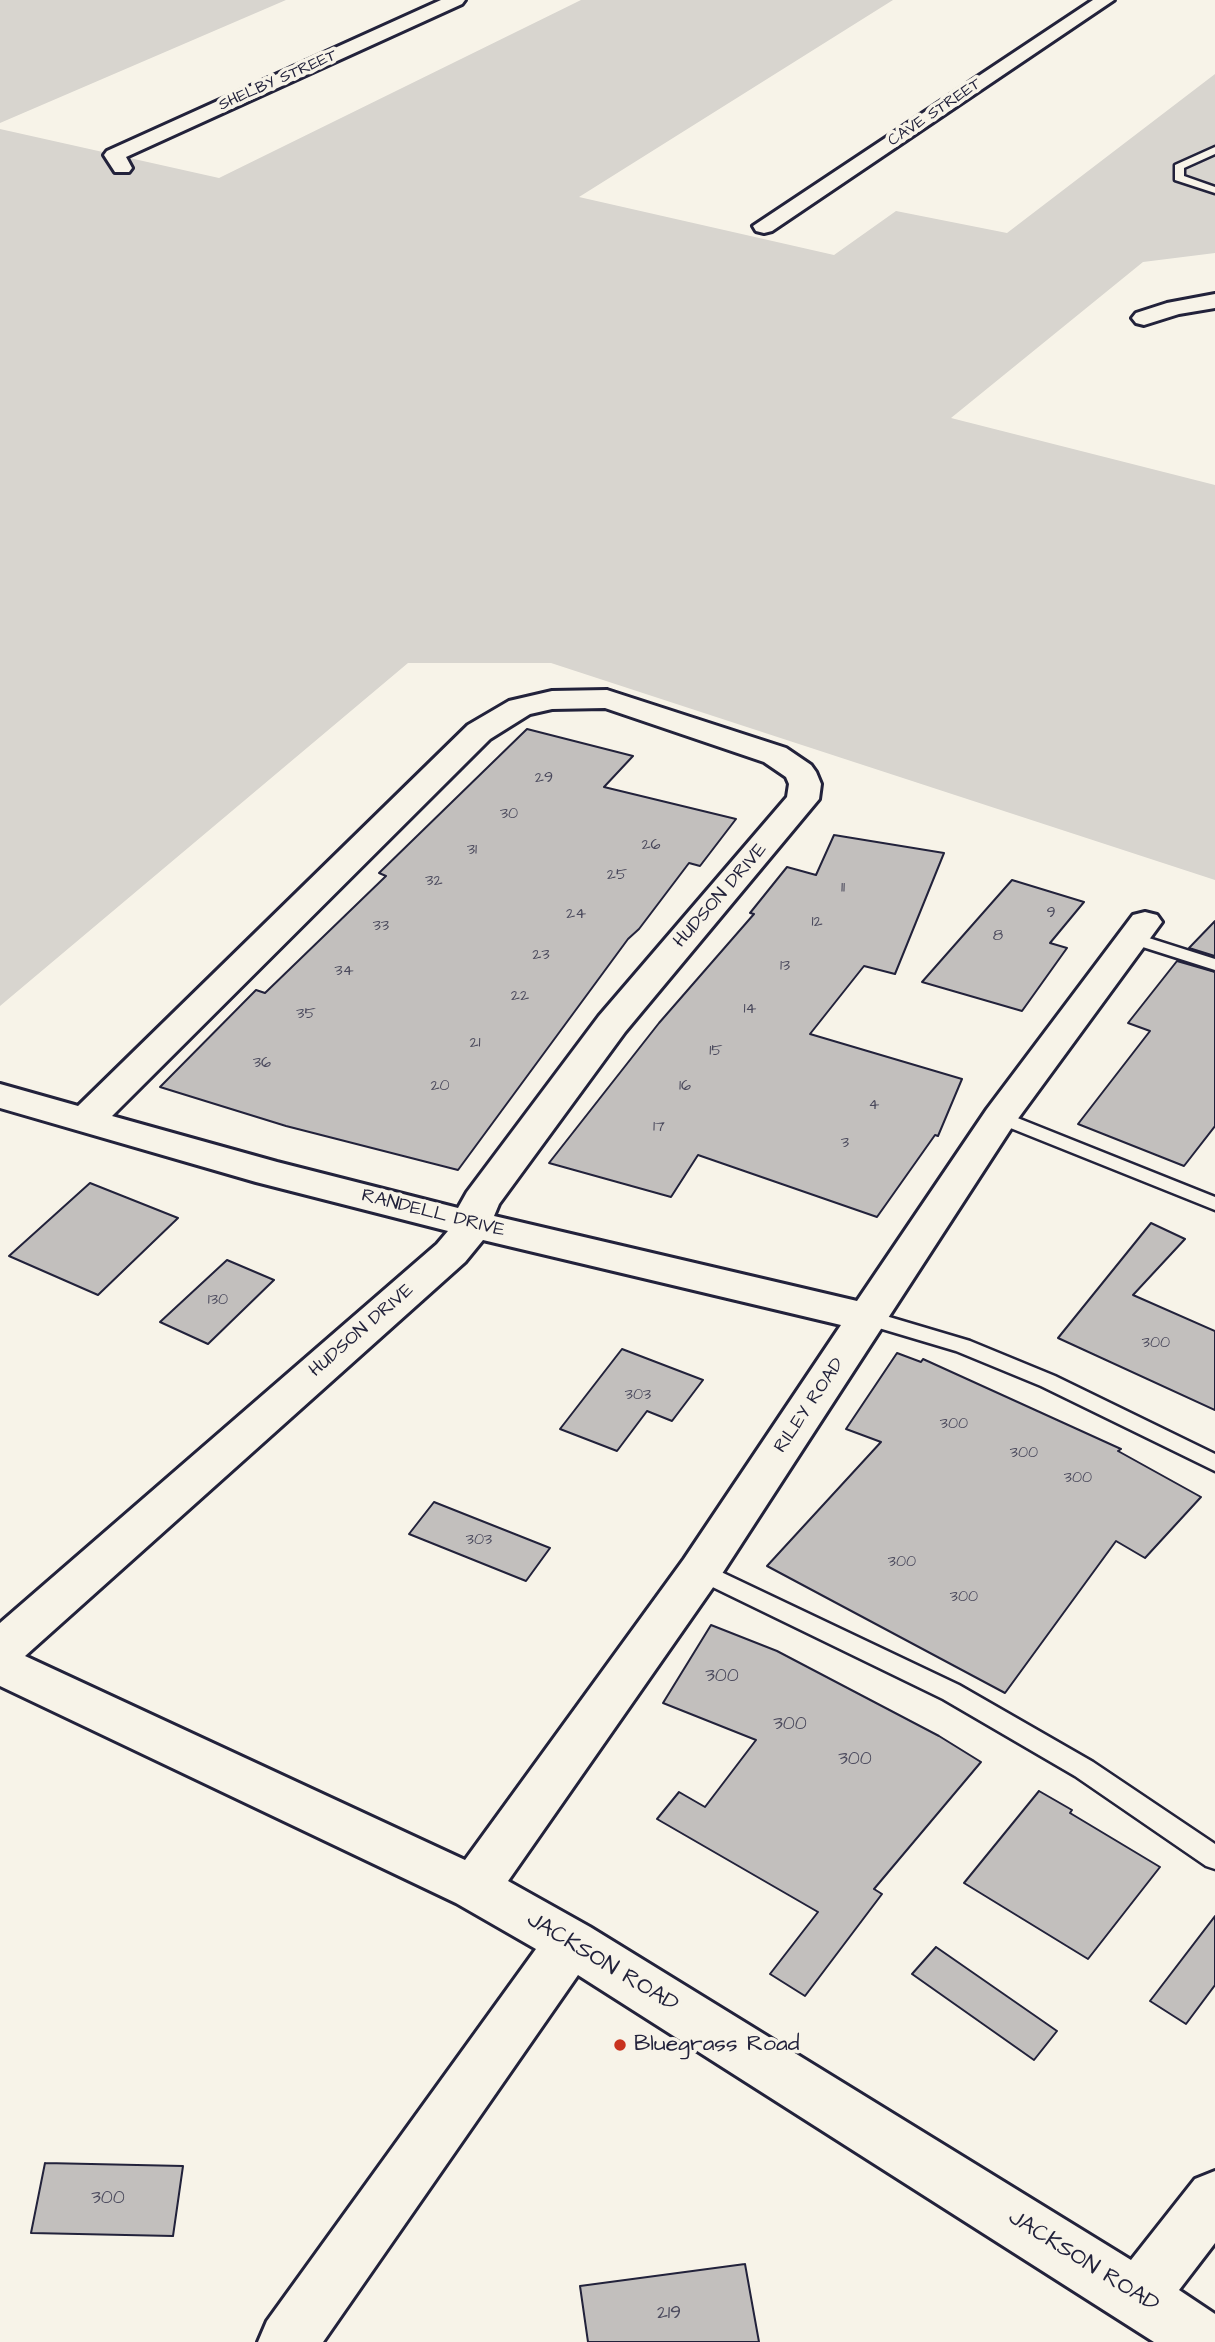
<!DOCTYPE html>
<style>
body{margin:0}
canvas{display:block;background:#f7f3e8}
</style>
<canvas width="1215" height="2342"></canvas>
<script>
const ctx = document.querySelector('canvas').getContext('2d');
ctx.lineJoin = 'round';
function paint(path, color) {
  ctx.fillStyle = color;
  ctx.fill(path, 'evenodd');
}
function toPath(rows) {
  const path = new Path2D();
  for (const r of rows) {
    path.moveTo(r[0], r[1]);
    for (let i = 2; i < r.length; i += 2) path.lineTo(r[i], r[i + 1]);
  }
  return path;
}
function trace(path, color, width, dash) {
  ctx.strokeStyle = color;
  ctx.lineWidth = width;
  ctx.lineCap = dash ? 'butt' : 'round';
  ctx.setLineDash(dash || []);
  ctx.stroke(path);
}
function write(font, color, halo, rows, align = 'center') {
  ctx.font = font + ' "Architects Daughter",sans-serif';
  ctx.lineWidth = 7;
  ctx.setLineDash([]);
  ctx.textBaseline = 'middle';
  ctx.strokeStyle = halo;
  ctx.fillStyle = color;
  for (const [text, x, y, turn = 0] of rows) {
    ctx.save();
    ctx.translate(x, y);
    ctx.rotate((+turn || 0) * Math.PI / 180);
    ctx.textAlign = isNaN(turn) ? turn : align;
    if (halo) ctx.strokeText(text, 0, 0);
    ctx.fillText(text, 0, 0);
    ctx.restore();
  }
}
paint(toPath([
 [0,0,286,0,0,123],
 [581,0,893,0,579,197,834,255,896,211,1007,233,1215,74,1215,253,1143,262,951,418,1215,485,1215,880,551,663,408,663,0,1006,0,129,219,178]
]), '#d8d5cf');
const building = toPath([
 [527,729,633,756,604,787,736,819,700,866,689,863,639,929,628,939,458,1170,286,1126,160,1087,256,990,265,993,386,876,379,873,527,729],
 [834,835,944,853,895,974,864,966,810,1034,962,1079,938,1136,935,1135,877,1217,698,1155,671,1197,549,1163,659,1023,754,914,750,913,787,867,816,875,834,835],
 [1012,880,1084,902,1050,943,1067,948,1022,1011,922,982,1012,880],
 [1215,921,1215,956,1189,948,1215,921],
 [1177,961,1215,972,1215,1126,1184,1166,1078,1124,1150,1031,1128,1023,1177,961],
 [90,1183,178,1218,98,1295,9,1256,90,1183],
 [1151,1223,1185,1239,1133,1295,1215,1331,1215,1410,1058,1338,1151,1223],
 [227,1260,274,1280,208,1344,160,1322,227,1260],
 [622,1349,703,1380,672,1421,647,1411,617,1451,560,1429,622,1349],
 [897,1353,921,1362,923,1359,1121,1449,1118,1451,1201,1497,1145,1558,1116,1541,1005,1693,767,1566,881,1442,846,1429,897,1353],
 [434,1502,550,1548,526,1581,409,1534,434,1502],
 [711,1625,777,1651,939,1736,981,1762,874,1889,882,1894,805,1996,770,1974,818,1912,657,1819,679,1792,705,1807,756,1740,663,1703,711,1625],
 [1039,1791,1072,1810,1070,1813,1160,1867,1088,1959,964,1883,1039,1791],
 [1215,1916,1215,1985,1186,2024,1150,2001,1215,1916],
 [936,1947,1057,2031,1034,2060,912,1974,936,1947],
 [45,2163,183,2166,173,2236,31,2233,45,2163],
 [745,2264,759,2342,588,2342,580,2286,745,2264]
]);
paint(building, '#c2bfbd');
trace(building, '#22223b', 2);
const service = toPath([
 [1215,147,1215,154,1184,168,1184,176,1215,187,1215,193,1175,180,1175,165,1215,147],
 [1133,933,1215,959,1215,970,1127,942,1124,938,1127,934,1133,933],
 [1000,1111,1215,1197,1215,1210,993,1121,991,1117,993,1113,1000,1111],
 [869,1311,970,1341,1055,1376,1215,1454,1215,1471,1041,1386,956,1351,862,1323,859,1318,862,1313,869,1311],
 [700,1562,959,1685,1093,1762,1215,1844,1215,1869,1206,1866,1075,1776,943,1699,692,1577,689,1571,692,1565,700,1562]
]);
const minor = toPath([
 [441,0,465,0,462,4,126,157,132,168,129,172,115,172,104,155,107,151,441,0],
 [1093,0,1114,0,772,231,764,233,756,231,753,226,1093,0],
 [1215,294,1215,308,1179,314,1144,325,1136,323,1132,318,1136,313,1167,303,1215,294],
 [607,690,786,748,811,765,816,772,821,784,819,799,625,1032,499,1204,494,1216,857,1301,987,1109,1133,915,1145,912,1157,915,1162,922,1014,1124,716,1583,508,1881,590,1927,1131,2260,1195,2179,1215,2171,1215,2243,1179,2290,1215,2314,1215,2342,1154,2342,578,1975,323,2342,258,2342,267,2321,536,1949,456,1903,0,1686,0,1623,437,1244,448,1231,256,1182,0,1108,0,1084,78,1106,468,725,509,701,552,691,607,690],
 [605,708,764,762,786,777,789,784,787,797,599,1016,467,1192,458,1208,277,1162,112,1116,490,739,530,714,552,709,605,708],
 [483,1240,841,1325,684,1559,465,1860,25,1656,465,1262,483,1240]
]);
trace(service, '#22223b', 5);
trace(minor, '#22223b', 6);
paint(service, '#f7f3e8');
paint(minor, '#f7f3e8');
for (const [x, y, r, color] of [
 [620,2045,7,"#c8321e"]
]) {
  const dot = new Path2D();
  dot.arc(x, y, r, 0, 2 * Math.PI);
  ctx.fillStyle = color;
  ctx.fill(dot);
  trace(dot, '#f7f3e8', 2.5);
}
write('16px', '#22223b', '#f7f3e8', [
 ["SHELBY STREET",278,81,-24],
 ["CAVE STREET",935,113,-34]
]);
write('16px', '#4a495c', null, [
 ["29",544,779],
 ["30",509,815],
 ["26",651,846],
 ["31",472,851],
 ["25",617,876],
 ["32",434,882],
 ["11",843,889],
 ["9",1051,914],
 ["24",576,915],
 ["12",817,923],
 ["33",381,927],
 ["8",998,937],
 ["23",541,956],
 ["13",785,967],
 ["34",344,972],
 ["22",520,997],
 ["14",750,1010],
 ["35",306,1015],
 ["21",475,1044],
 ["15",716,1052],
 ["36",262,1064],
 ["20",440,1087],
 ["16",685,1087],
 ["4",874,1106],
 ["17",659,1128],
 ["3",845,1144],
 ["130",218,1301],
 ["300",1156,1344],
 ["303",638,1396],
 ["300",954,1425],
 ["300",1024,1454],
 ["300",1078,1479],
 ["303",479,1541],
 ["300",902,1563],
 ["300",964,1598]
]);
write('19px', '#22223b', '#f7f3e8', [
 ["HUDSON DRIVE",721,896,-49],
 ["RANDELL DRIVE",433,1214,14],
 ["HUDSON DRIVE",362,1331,-41],
 ["RILEY ROAD",810,1406,-56]
]);
write('19px', '#4a495c', null, [
 ["300",722,1677],
 ["300",790,1725],
 ["300",855,1760],
 ["300",108,2199],
 ["219",669,2314]
]);
write('23px', '#22223b', '#f7f3e8', [
 ["JACKSON ROAD",602,1963,31],
 ["JACKSON ROAD",1083,2262,32]
]);
write('23px', '#22223b', '#f7f3e8', [
 ["Bluegrass Road",634,2045]
], 'left');
</script>
